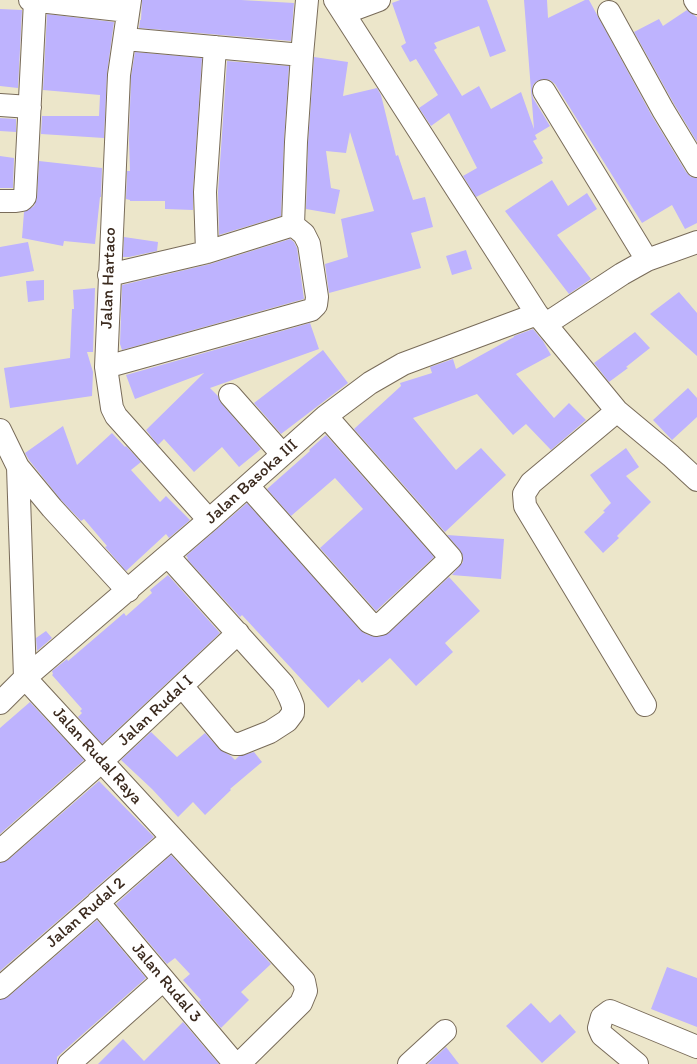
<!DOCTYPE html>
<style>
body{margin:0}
canvas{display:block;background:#ece6ca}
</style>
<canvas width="697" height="1064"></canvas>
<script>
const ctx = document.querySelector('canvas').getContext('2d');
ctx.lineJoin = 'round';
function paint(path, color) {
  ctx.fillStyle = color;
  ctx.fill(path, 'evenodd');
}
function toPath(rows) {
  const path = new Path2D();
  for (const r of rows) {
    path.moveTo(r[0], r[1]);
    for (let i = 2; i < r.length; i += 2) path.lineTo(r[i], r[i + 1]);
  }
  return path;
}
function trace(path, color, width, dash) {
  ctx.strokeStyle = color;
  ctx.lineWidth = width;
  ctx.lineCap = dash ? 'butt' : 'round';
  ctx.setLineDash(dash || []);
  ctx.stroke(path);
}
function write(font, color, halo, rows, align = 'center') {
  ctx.font = font + ' Itim,sans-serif';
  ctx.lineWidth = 3.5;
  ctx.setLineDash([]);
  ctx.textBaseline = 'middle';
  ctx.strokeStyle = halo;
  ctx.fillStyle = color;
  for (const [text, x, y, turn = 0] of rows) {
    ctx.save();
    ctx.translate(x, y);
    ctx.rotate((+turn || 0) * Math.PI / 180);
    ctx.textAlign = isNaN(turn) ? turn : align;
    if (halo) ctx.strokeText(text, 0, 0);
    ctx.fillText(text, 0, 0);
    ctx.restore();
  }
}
paint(toPath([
 [142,0,241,0,294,3,291,41,139,28,140,20,141,20],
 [400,0,487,0,506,51,490,57,479,26,434,43,437,48,434,50,462,96,479,86,491,109,521,92,534,129,524,0,547,0,548,18,585,0,589,0,652,116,686,172,691,177,697,178,697,223,685,229,672,205,642,223,555,84,550,80,544,79,537,81,533,85,532,91,533,98,550,126,535,135,537,139,533,141,543,158,541,160,543,163,476,197,463,176,477,168,449,113,431,126,419,108,438,95,416,59,410,62,401,46,406,43,392,3],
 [0,9,22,10,18,88,0,86],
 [687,10,697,17,697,142,674,104,634,32,659,19,663,26],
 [47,14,114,22,107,74,104,138,41,134,42,116,99,116,100,95,43,90],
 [135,52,202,58,193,191,193,210,165,209,165,201,130,201,130,200,126,199,127,171,130,171,129,140,131,76],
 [314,57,348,62,343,96,377,88,381,95,396,156,398,155,413,200,425,197,433,227,411,233,421,268,329,293,325,264,348,257,341,219,374,211,350,132,346,153,326,151,331,188,340,190,335,214,306,209,308,143],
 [227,61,289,66,284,142,281,216,219,235,218,192],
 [0,118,16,119,16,132,0,131],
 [0,156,14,158,13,188,0,188],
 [39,161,102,168,101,197,100,197,95,244,64,241,63,246,22,238,24,212,34,206,37,198],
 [552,180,568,206,587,193,597,209,557,235,591,279,569,294,505,211],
 [124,237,158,242,157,251,129,257,123,257],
 [290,239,294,242,297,248,304,299,122,350,120,344,122,285,210,264],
 [28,242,34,271,0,277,0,247],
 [466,250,472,269,452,275,446,256],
 [44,280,44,300,28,302,26,281],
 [95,288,93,352,87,352,93,372,92,396,10,408,4,368,70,358,72,309,74,309,73,290],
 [679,292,697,313,697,356,650,314],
 [310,323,319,349,210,388,218,396,221,403,261,449,239,467,222,447,194,472,164,439,158,445,146,430,204,373,135,399,126,375],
 [533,329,543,341,551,355,516,374,554,418,569,403,586,420,551,450,526,424,513,435,477,394,413,418,456,470,481,448,506,475,445,532,354,429,401,386,400,383,432,373,430,367,453,359,456,369,514,337,514,336],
 [635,332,650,348,626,367,628,368,609,382,594,363],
 [323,350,348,383,281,434,254,403],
 [688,388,697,398,697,417,672,440,653,420],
 [63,426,77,465,112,433,125,447,126,446,141,462,131,470,160,502,166,496,190,520,169,538,166,534,126,571,105,547,107,546,84,519,81,521,61,500,29,460,25,453],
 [326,435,434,557,376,611,320,548,363,509,335,478,291,516,267,489,310,451,309,450],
 [626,448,639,467,626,476,651,502,617,536,619,538,603,553,584,532,605,512,603,511,611,503,590,475],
 [247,503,360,630,364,633,371,636,378,637,389,633,449,577,480,611,445,643,453,652,416,686,390,658,362,683,359,679,328,708,242,615,240,617,187,559,188,558,186,556],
 [447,535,504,539,501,579,452,575,463,562,463,556,460,550],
 [168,575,220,633,102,744,78,717,82,713,80,711,82,709,52,675,53,674,52,671,67,659,68,661,124,613,126,616,152,593,150,590],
 [46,631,52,638,37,651,36,638],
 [30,702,84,760,0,834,0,728],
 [151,732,177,757,205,733,219,749,231,756,235,760,239,756,254,752,262,762,230,789,231,790,205,815,193,802,178,817,152,789,121,760],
 [99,781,154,837,0,971,0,863,8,860],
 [171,855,271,964,241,992,249,1000,221,1028,199,1002,201,1000,183,980,190,974,175,958,167,964,116,904],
 [97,920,146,978,57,1057,57,1064,0,1064,0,1000,8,997],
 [667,967,697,978,697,1027,651,1009],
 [531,1003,550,1023,560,1014,576,1032,542,1063,506,1026],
 [183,1022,219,1064,98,1064,123,1039,144,1061],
 [446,1047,459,1064,428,1064]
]), '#beb3fe');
const minor = toPath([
 [30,0,128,11],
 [130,0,119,75,106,367,112,408,116,416,209,520],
 [335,0,537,314,617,411,671,456,697,480],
 [695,0,697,3],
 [609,12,663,110,697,166],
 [344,13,379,0],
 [125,39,302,55],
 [544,91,647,260],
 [0,105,30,107],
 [0,201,16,201,22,200,25,197,35,1],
 [293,225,296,142,302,55,307,0],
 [207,252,205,192,215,47],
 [109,275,207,252,293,225],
 [546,324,622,274,647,260,697,242],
 [106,367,311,310,316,305,317,297,309,244,304,234,293,225],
 [230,395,282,454],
 [617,411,531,483,524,494,525,506,645,705],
 [0,430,18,467,52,508,128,591],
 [18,467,25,678,304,981,306,991,301,1003,239,1064],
 [248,486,369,622,376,625,381,624,451,558,326,416],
 [168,556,283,684,290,698,293,706,293,713,287,721,270,732,240,744,235,744,228,741,182,686],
 [0,703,25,678,209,520,326,416,370,383,403,364,537,314],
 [0,851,102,761,238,633],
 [98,902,235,1064],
 [0,988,172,838],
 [69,1064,163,980],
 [409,1064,445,1031],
 [637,1064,602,1035,599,1028,602,1017,610,1011,697,1047]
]);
trace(minor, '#796c5a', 24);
trace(minor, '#fff', 22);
write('17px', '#3b2a1e', '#fff', [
 ["Jalan Hartaco",109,278,-88],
 ["Jalan Basoka III",252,482,-42],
 ["Jalan Rudal I",156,711,-43],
 ["Jalan Rudal Raya",97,756,48],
 ["Jalan Rudal 2",86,913,-41],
 ["Jalan Rudal 3",166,983,50]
]);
</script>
